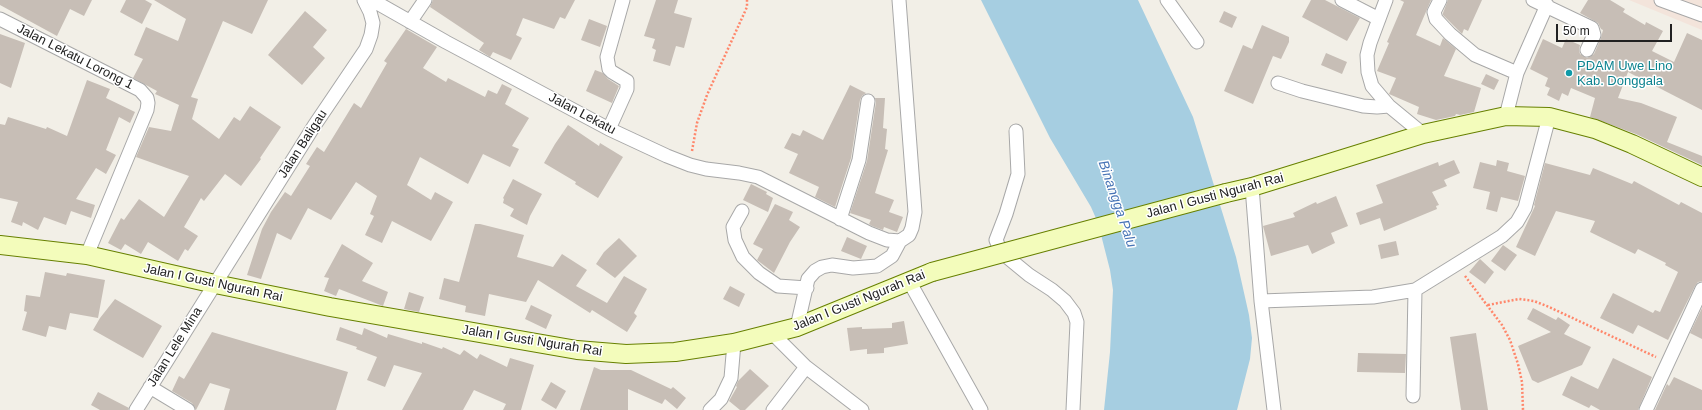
<!DOCTYPE html>
<style>
body{margin:0}
#map{position:relative;width:1702px;height:410px;overflow:hidden;background:#f2efe7;font-family:Arial,sans-serif}
canvas{display:block}
.scale{position:absolute;left:1556px;top:24px;width:116px;height:18px;box-sizing:border-box;border:2px solid #212121;border-top:0;padding-left:5px;font-size:12px;line-height:14px;white-space:nowrap;color:#212121;-webkit-text-stroke:3px #fff;paint-order:stroke}
</style>
<div id="map">
<canvas width="1702" height="410"></canvas>
<div class="scale">50 m</div>
</div>
<script>
const ctx = document.querySelector('canvas').getContext('2d');
ctx.lineJoin = 'round';
function paint(path, color) {
  ctx.fillStyle = color;
  ctx.fill(path, 'evenodd');
}
function toPath(rows) {
  const path = new Path2D();
  for (const r of rows) {
    path.moveTo(r[0], r[1]);
    for (let i = 2; i < r.length; i += 2) path.lineTo(r[i], r[i + 1]);
  }
  return path;
}
function trace(path, color, width, dash) {
  ctx.strokeStyle = color;
  ctx.lineWidth = width;
  ctx.lineCap = dash ? 'butt' : 'round';
  ctx.setLineDash(dash || []);
  ctx.stroke(path);
}
function write(font, color, halo, rows, align = 'center') {
  ctx.font = font + ' Arial,sans-serif';
  ctx.lineWidth = 3;
  ctx.setLineDash([]);
  ctx.textBaseline = 'middle';
  ctx.strokeStyle = halo;
  ctx.fillStyle = color;
  for (const [text, x, y, turn = 0] of rows) {
    ctx.save();
    ctx.translate(x, y);
    ctx.rotate((+turn || 0) * Math.PI / 180);
    ctx.textAlign = isNaN(turn) ? turn : align;
    if (halo) ctx.strokeText(text, 0, 0);
    ctx.fillText(text, 0, 0);
    ctx.restore();
  }
}
paint(toPath([
 [1629,0,1702,0,1702,30]
]), '#f3e4db');
paint(toPath([
 [981,0,1138,0,1193,117,1236,257,1249,315,1252,338,1250,359,1237,410,1104,410,1110,352,1113,290,1110,270,1098,223,1091,207,1050,138]
]), '#a6cee1');
paint(toPath([
 [0,0,92,0,84,16,70,9,57,36,0,5],
 [126,0,145,0,152,4,142,24,120,12],
 [154,0,268,0,252,34,223,21,191,97,198,99,192,119,219,139,234,117,240,121,250,106,281,127,260,158,261,159,241,186,225,174,204,201,201,198,184,227,198,236,188,251,185,249,178,261,148,242,141,254,125,244,121,250,108,243,121,218,124,220,139,199,164,217,189,176,136,157,149,127,171,131,179,105,155,94,157,91,133,78,143,59,134,55,146,27,178,41,186,19],
 [433,0,575,0,565,19,560,17,554,29,523,18,516,35,522,38,511,60,493,52,490,57,479,50,484,43,430,7],
 [656,0,678,0,674,13,692,18,684,48,676,46,670,66,653,61,656,50,652,48,655,39,644,36],
 [1311,0,1325,0,1360,18,1347,41,1302,17],
 [1400,0,1431,0,1416,35,1440,46,1443,38,1456,49,1444,76,1481,88,1474,112,1460,115,1456,114,1455,116,1436,120,1417,114,1419,107,1389,94,1396,78,1377,71,1389,43,1387,42,1404,2],
 [1448,0,1482,0,1468,31,1464,29,1462,34,1443,15,1443,13],
 [1588,0,1610,0,1625,9,1623,12,1645,25,1646,22,1663,31,1652,51,1674,62,1687,33,1702,40,1702,110,1628,72,1618,98,1641,103,1677,117,1667,142,1702,156,1702,165,1636,134,1590,117,1595,98,1571,88,1568,96,1562,93,1559,101,1547,95,1550,88,1545,86,1548,78,1530,69,1543,39,1562,48,1566,39,1580,45,1579,50,1580,54,1587,58,1594,54,1601,38,1603,30,1601,29,1598,23,1580,13],
 [305,11,327,30,313,47,325,58,302,85,268,55],
 [1224,11,1237,17,1232,28,1219,22],
 [589,19,607,26,600,47,581,40],
 [1262,25,1289,37,1289,42,1281,59,1273,56,1253,104,1224,91,1243,45,1252,49],
 [406,29,437,47,423,68,446,82,448,78,485,97,488,90,497,94,502,84,512,89,505,104,529,118,512,146,519,149,510,167,483,154,468,184,420,157,407,185,431,200,435,192,453,202,431,241,392,221,382,243,365,235,374,216,370,214,377,196,356,182,331,220,308,208,291,240,277,233,261,279,247,275,262,229,271,212,285,192,291,196,310,166,306,164,317,147,324,152,354,103,361,108,387,63,384,61],
 [0,34,25,43,11,88,0,83],
 [1326,53,1347,62,1342,74,1321,65],
 [595,70,603,73,608,79,619,86,612,103,586,91],
 [1486,74,1499,80,1494,90,1481,84],
 [87,80,110,89,106,98,135,112,130,123,119,117,106,150,116,155,106,174,96,168,76,199,95,205,91,218,71,211,66,225,44,217,38,230,23,222,22,226,11,222,18,202,0,198,0,124,5,125,8,117,46,129,47,127,67,136],
 [850,85,866,93,862,96,860,100,851,158,835,207,815,197,819,187,789,173,798,154,784,148,792,133,800,136,803,130,823,140],
 [875,98,885,98,883,128,887,129,885,149,888,150,875,193,894,200,889,212,903,217,897,232,884,227,883,230,872,226,869,224,871,220,850,213,867,161,876,102],
 [568,125,599,146,600,143,623,157,598,198,575,184,576,182,544,163,555,144],
 [1454,160,1460,173,1444,180,1447,186,1432,192,1439,205,1436,206,1437,209,1384,231,1380,218,1360,225,1356,213,1383,203,1376,185,1438,162,1439,166],
 [1497,160,1509,163,1507,171,1525,176,1518,201,1501,197,1497,212,1486,209,1490,192,1473,188,1480,162,1496,166],
 [1545,163,1590,175,1593,168,1632,184,1634,181,1679,205,1681,202,1702,213,1702,281,1698,282,1695,286,1668,340,1638,325,1633,334,1600,318,1613,293,1653,313,1655,310,1660,312,1678,272,1665,265,1666,263,1638,249,1635,254,1590,232,1595,221,1556,211,1535,256,1516,247,1535,206,1534,205],
 [513,179,542,194,530,216,527,225,510,216,514,209,503,203,504,199,503,198],
 [751,184,767,192,766,194,773,198,768,212,743,200],
 [1336,196,1348,226,1331,233,1335,243,1312,254,1308,245,1271,256,1263,226,1295,217,1293,213,1316,202,1317,204],
 [775,204,793,212,789,220,800,227,790,242,774,273,757,260,763,249,753,244],
 [475,224,480,224,524,235,517,257,553,267,562,254,587,270,576,286,607,303,624,276,647,289,634,313,637,316,627,332,592,310,590,313,538,280,526,302,489,294,485,316,465,312,466,306,439,299,444,278,459,282],
 [847,237,867,246,861,259,841,251],
 [619,238,637,256,615,278,596,264,604,252],
 [1396,241,1399,255,1381,259,1378,245],
 [342,244,373,263,362,281,388,292,383,306,339,289,336,296,324,291,329,278,324,277],
 [1503,245,1517,255,1505,271,1491,261],
 [1480,259,1494,272,1485,284,1469,272],
 [45,272,66,276,67,273,105,280,98,318,70,313,66,330,49,326,46,337,22,330,27,312,24,311,26,295,40,297],
 [730,286,745,294,739,307,723,299],
 [409,292,424,297,419,312,404,309],
 [115,299,162,326,143,358,93,330,100,318],
 [531,305,552,315,546,329,525,319],
 [1533,308,1556,320,1558,317,1570,325,1564,334,1591,347,1582,365,1538,383,1532,380,1518,346,1551,332,1527,319],
 [1702,308,1702,339,1690,333],
 [904,321,908,344,884,348,884,353,867,354,867,349,850,351,847,328,862,327,862,329,892,328,892,323],
 [340,327,362,335,364,328,387,338,388,334,422,344,422,342,442,349,443,347,460,355,464,350,477,359,480,354,507,367,510,358,534,365,521,410,503,410,506,404,474,390,463,410,402,410,422,373,394,365,385,387,367,380,377,357,356,349,357,347,336,340],
 [212,332,348,372,336,410,224,410,230,389,210,383,196,410,192,403,172,391,179,376,184,379],
 [1476,333,1488,410,1461,410,1450,337],
 [1358,353,1406,354,1405,373,1357,372],
 [1613,358,1652,377,1638,410,1600,410,1591,405,1589,408,1562,395,1571,376,1598,389],
 [594,367,601,370,631,370,671,389,673,387,686,398,677,409,665,399,662,404,628,389,628,410,580,410],
 [750,369,769,386,745,410,740,410,729,401,737,387,736,386,738,381],
 [1674,377,1702,390,1702,410,1655,410,1667,384,1669,386],
 [551,382,566,391,556,409,541,400],
 [98,392,129,408,128,410,100,410,91,405]
]), '#c7beb6');
const minor = toPath([
 [372,0,446,42,609,129,667,156,690,165,706,169,739,173,758,177,869,233,887,240,900,241,909,235,912,228,915,212,899,0],
 [1167,0,1197,42],
 [1342,0,1379,19],
 [1386,0,1370,43,1367,55,1368,72,1372,86,1389,106,1423,134],
 [1440,0,1434,12,1436,19,1450,34,1475,55,1517,73],
 [1533,0,1592,28,1594,35,1587,50],
 [1661,0,1702,15],
 [0,19,140,90,147,98,148,103,147,110,87,255],
 [410,22,425,0],
 [1278,83,1302,91,1363,106,1377,107,1389,106],
 [1506,116,1517,73,1547,5],
 [609,129,627,89,627,81,612,72,609,69,607,57,623,0],
 [1016,131,1018,174,1006,214,996,240,1001,252,1029,275,1052,290,1065,301,1074,313,1077,322,1073,410],
 [1252,187,1261,301],
 [742,211,733,227,735,240,743,257,759,273,778,286,807,288],
 [840,219,859,160,868,101],
 [909,281,981,410],
 [797,327,808,279,815,271,822,267,832,265,853,268,877,266,892,256,900,241],
 [771,332,806,367,773,410],
 [806,367,862,410],
 [150,387,188,410],
 [1413,396,1415,290],
 [136,410,314,126,366,49,371,35,373,23,370,12,364,0],
 [710,410,721,399,731,378,734,343],
 [1274,410,1261,301,1373,297,1415,290,1502,236,1517,222,1525,208,1549,117],
 [1646,410,1702,289]
]);
const secondary = toPath([
 [1226,193,1252,187,1423,134,1506,116,1549,117,1595,129,1632,144,1702,177],
 [0,245,87,255,215,284,330,307,577,350,626,354,675,352,734,343,797,327,932,272]
]);
trace(minor, '#a8a8a8', 15);
trace(secondary, '#678000', 20);
trace(toPath([
 [692,151,697,123,707,95,747,7,747,0],
 [1465,276,1502,325,1510,340,1518,364,1522,382,1523,410],
 [1488,305,1519,299,1534,301,1549,307,1656,357]
]), '#ff876b', 2.5, [2, 2]);
trace(minor, '#fff', 13);
trace(secondary, '#f3fcbb', 18);
const secondaryBridge = toPath([
 [932,272,1226,193]
]);
trace(secondaryBridge, '#678000', 20, []);
trace(secondaryBridge, '#f3fcbb', 18);
for (const [x, y, r, color] of [
 [1569,73,4,"#0f9aa8"]
]) {
  const dot = new Path2D();
  dot.arc(x, y, r, 0, 2 * Math.PI);
  ctx.fillStyle = color;
  ctx.fill(dot);
  trace(dot, '#fff', 1.5);
}
write('13px', '#212121', '#fff', [
 ["Jalan Lekatu Lorong 1",75,57,27],
 ["Jalan Lekatu",582,114,28],
 ["Jalan Baligau",303,144,-57],
 ["Jalan I Gusti Ngurah Rai",1215,196,-15],
 ["Jalan I Gusti Ngurah Rai",213,283,12],
 ["Jalan I Gusti Ngurah Rai",859,301,-22],
 ["Jalan I Gusti Ngurah Rai",532,341,9],
 ["Jalan Lele Mina",175,347,-58]
]);
write('13px', '#0d838f', '#fff', [
 ["PDAM Uwe Lino",1577,66],
 ["Kab. Donggala",1577,81]
], 'left');
write('italic 14px', '#4875b6', '#fff', [
 ["Binangga Palu",1117,204,71]
]);
</script>
